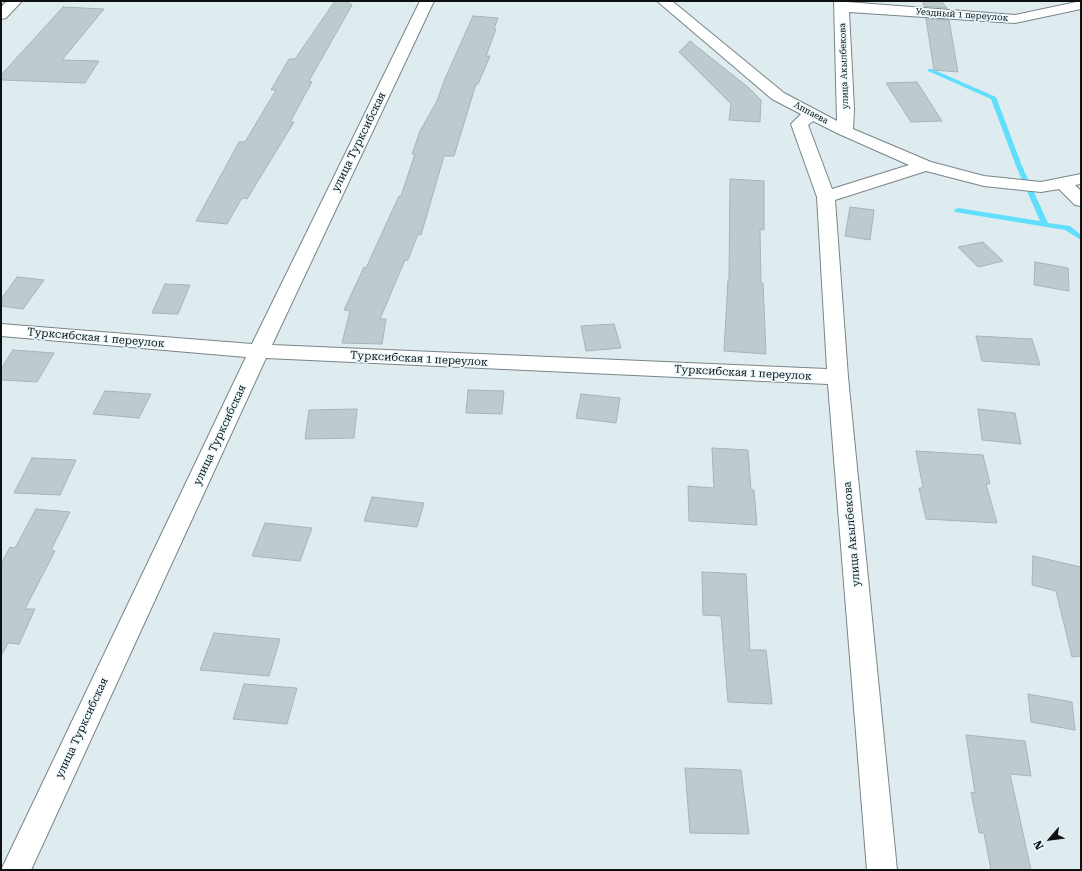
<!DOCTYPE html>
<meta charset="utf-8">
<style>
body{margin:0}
#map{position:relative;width:1082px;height:871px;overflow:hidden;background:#dfecef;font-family:"Roboto Serif",serif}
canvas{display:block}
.frame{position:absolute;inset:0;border:2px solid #0d1112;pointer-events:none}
.north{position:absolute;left:1030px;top:819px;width:40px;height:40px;-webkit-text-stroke:3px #ecf9fd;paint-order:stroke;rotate:242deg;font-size:11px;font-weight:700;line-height:16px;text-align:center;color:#0d1112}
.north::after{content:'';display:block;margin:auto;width:14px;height:18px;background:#0d1112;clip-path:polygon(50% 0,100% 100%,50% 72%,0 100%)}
</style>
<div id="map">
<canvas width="1082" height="871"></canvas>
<div class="frame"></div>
<div class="north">N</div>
</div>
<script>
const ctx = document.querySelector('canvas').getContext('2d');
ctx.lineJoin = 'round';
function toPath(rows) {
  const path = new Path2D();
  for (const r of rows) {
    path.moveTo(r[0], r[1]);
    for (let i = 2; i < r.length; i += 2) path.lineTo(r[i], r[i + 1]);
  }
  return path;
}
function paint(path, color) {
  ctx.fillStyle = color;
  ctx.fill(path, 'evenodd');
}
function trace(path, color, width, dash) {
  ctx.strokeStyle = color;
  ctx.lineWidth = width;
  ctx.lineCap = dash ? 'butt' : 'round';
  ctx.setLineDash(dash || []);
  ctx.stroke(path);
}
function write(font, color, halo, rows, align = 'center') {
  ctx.font = font + ' "Roboto Serif",serif';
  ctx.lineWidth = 3;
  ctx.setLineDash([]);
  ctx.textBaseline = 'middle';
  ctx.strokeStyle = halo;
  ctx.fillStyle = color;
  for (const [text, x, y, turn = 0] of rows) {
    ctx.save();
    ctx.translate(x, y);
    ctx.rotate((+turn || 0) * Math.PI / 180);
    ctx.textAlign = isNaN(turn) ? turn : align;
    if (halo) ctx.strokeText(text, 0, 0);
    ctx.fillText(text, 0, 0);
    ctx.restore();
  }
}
paint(toPath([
 [928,69,932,69,996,97,1022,166,1048,223,1070,226,1081,235,1081,240,1065,230,955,212,954,210,958,208,1040,221,1016,166,991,99,928,71,928,69]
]), '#61defb');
const building = toPath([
 [335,1,345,1,352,5,309,81,312,82,290,122,294,122,247,199,242,198,227,224,196,221,239,142,245,142,276,90,271,90,289,59,295,59,335,1],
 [923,1,941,1,947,8,924,6,923,1],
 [63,7,104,9,62,60,99,61,85,83,1,80,1,75,63,7],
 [473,16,498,18,494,29,496,29,486,56,490,56,478,84,476,84,454,156,444,156,421,235,418,234,408,260,405,260,380,319,386,319,382,344,342,343,350,311,344,310,364,267,366,268,399,196,401,196,415,154,412,154,420,131,437,101,444,81,473,16],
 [926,19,949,20,958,72,934,70,926,19],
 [690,41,749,88,761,100,760,122,729,120,731,104,679,52,690,41],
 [917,82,942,121,911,122,886,83,917,82],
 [730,179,764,181,764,230,760,229,761,283,763,283,766,354,724,351,728,280,729,280,730,179],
 [850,207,874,210,870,240,845,236,850,207],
 [983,242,1003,261,978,267,958,247,983,242],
 [1035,262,1068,268,1069,291,1034,285,1035,262],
 [17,277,44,280,23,309,1,306,1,299,17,277],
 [165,284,190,285,178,314,152,313,165,284],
 [614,324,621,348,586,351,581,326,614,324],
 [976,336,1032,339,1040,365,982,361,976,336],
 [13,350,54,353,37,382,1,380,1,369,13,350],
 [468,390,504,391,502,414,466,413,468,390],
 [105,391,151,394,139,418,93,414,105,391],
 [581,394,620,398,616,423,576,418,581,394],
 [357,409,354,438,305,439,309,410,357,409],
 [978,409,1015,413,1021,444,982,440,978,409],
 [712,448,748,450,751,490,754,490,757,525,689,521,688,486,714,488,712,448],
 [916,451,983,455,990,484,986,484,997,523,926,519,919,488,923,488,916,451],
 [32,458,76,460,60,495,14,493,32,458],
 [372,497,424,503,417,527,364,521,372,497],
 [36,509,70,512,51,550,55,551,25,609,35,609,19,644,8,643,1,656,1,564,10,547,15,548,36,509],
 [265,523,312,528,300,561,252,556,265,523],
 [1033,556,1081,567,1081,656,1072,657,1056,591,1032,585,1033,556],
 [702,572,746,574,750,650,766,650,772,704,728,702,721,616,703,615,702,572],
 [214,633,280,639,269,676,200,670,214,633],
 [244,684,297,688,287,724,233,719,244,684],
 [1028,694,1072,702,1075,730,1031,722,1028,694],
 [966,735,1025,741,1031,776,1010,774,1031,870,991,870,984,833,979,833,971,792,975,793,966,735],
 [685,768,741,770,749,834,690,833,685,768]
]);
paint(building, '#becbce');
trace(building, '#a7b4b7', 1);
const minor = toPath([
 [7,1,22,1,6,18,1,19,1,7,7,1],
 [420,1,434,1,272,345,827,369,817,197,791,124,801,114,772,99,657,1,672,1,784,93,837,121,834,1,1015,15,1081,1,1081,9,1015,23,849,12,854,109,853,129,931,162,984,176,1041,182,1081,174,1081,184,1075,185,1081,191,1081,206,1075,205,1059,189,1041,192,984,186,926,171,835,200,848,377,897,870,867,870,828,384,266,358,31,870,1,870,246,357,1,336,1,324,252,344,420,1],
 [813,121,839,134,909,165,832,189,808,125,813,121]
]);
trace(minor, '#798588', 2);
paint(minor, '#fff');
write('9px', '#0d1112', '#ecf9fd', [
 ["Уездный 1 переулок",962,15,4],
 ["улица Акылбекова",844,66,-92],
 ["Аппаева",811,113,28]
]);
write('11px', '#0d1112', '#ecf9fd', [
 ["улица Турксибская",359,142,-64],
 ["Турксибская 1 переулок",96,338,5],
 ["Турксибская 1 переулок",419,359,3],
 ["Турксибская 1 переулок",743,373,3],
 ["улица Турксибская",220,435,-65],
 ["улица Акылбекова",852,534,-95],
 ["улица Турксибская",82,728,-65]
]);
</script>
